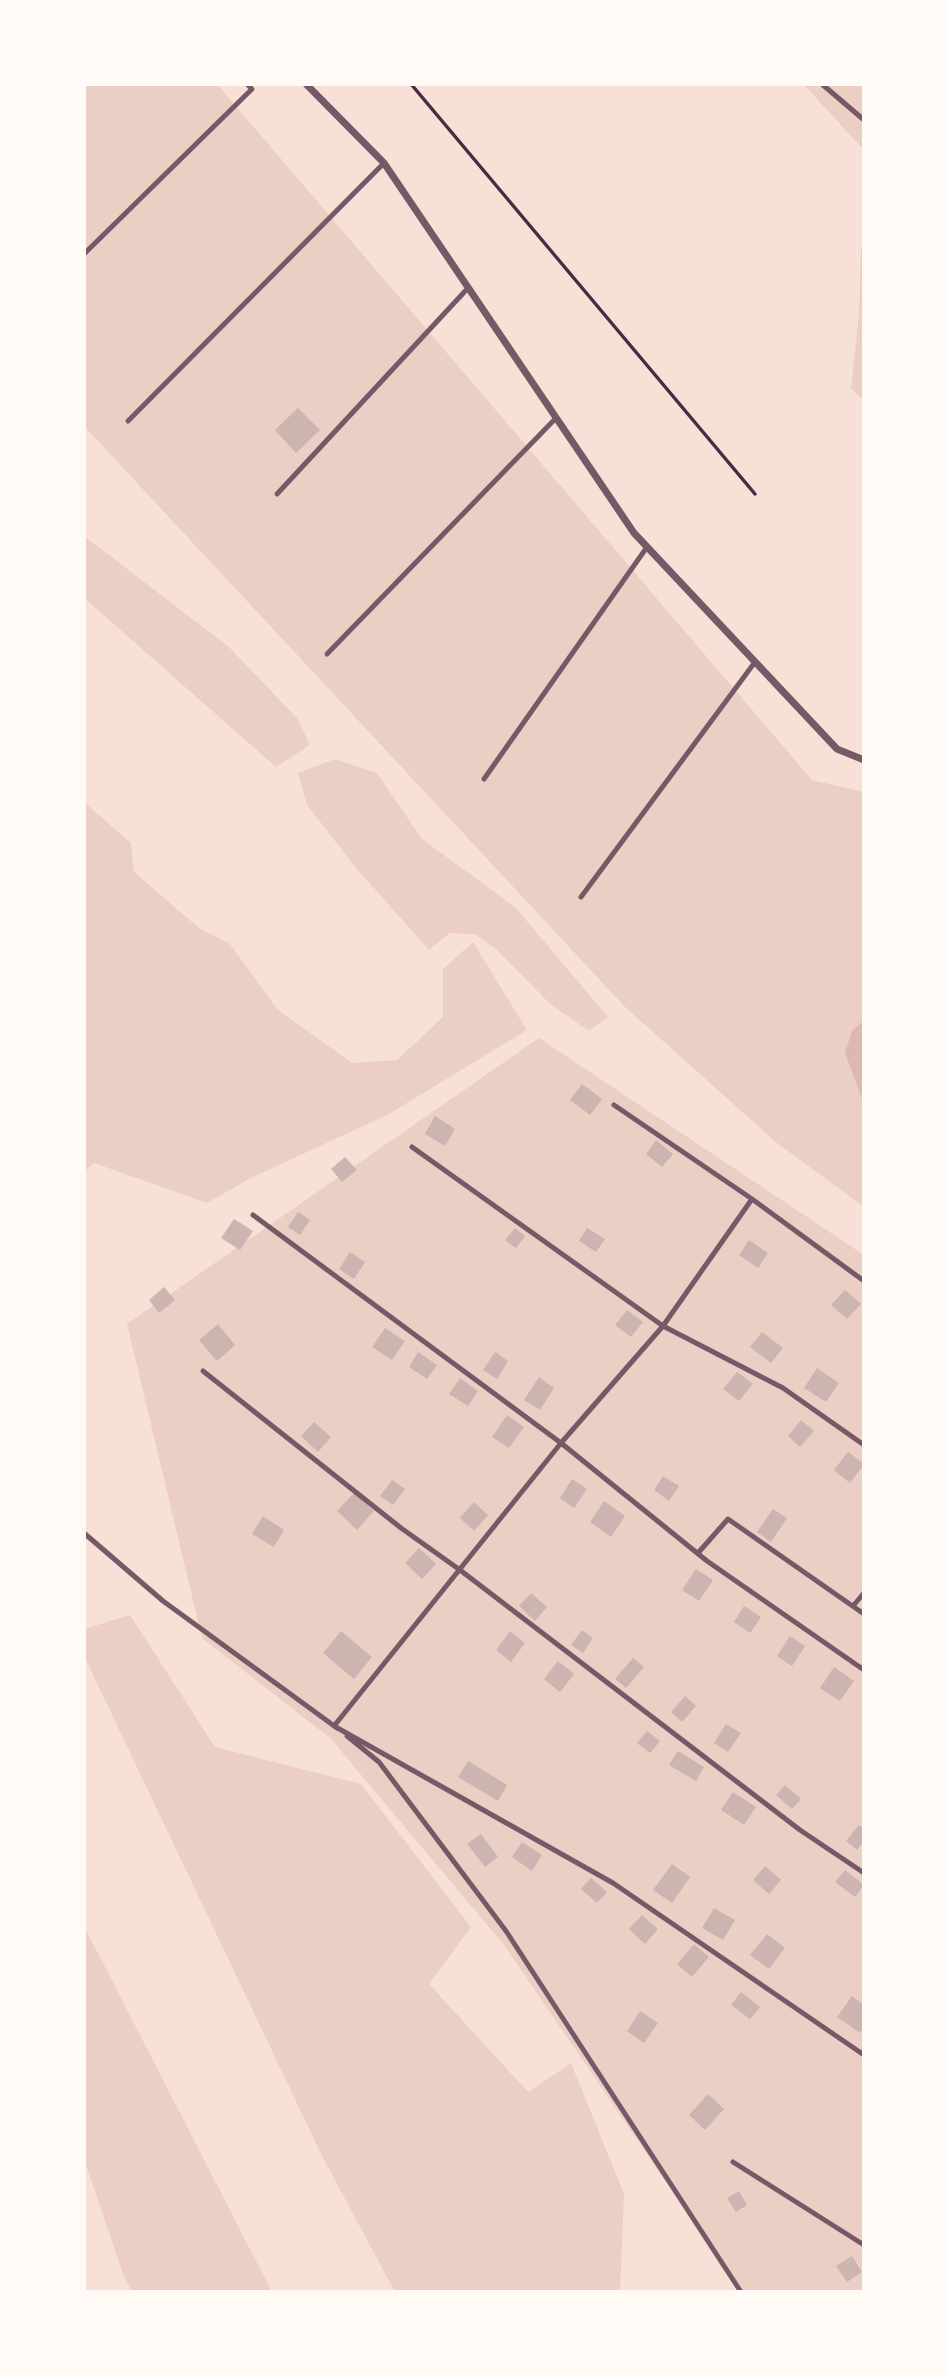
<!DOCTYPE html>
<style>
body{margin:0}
#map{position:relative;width:948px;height:2376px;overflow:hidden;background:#f7e1d7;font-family:"Exo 2",sans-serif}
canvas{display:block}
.frame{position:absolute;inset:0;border:86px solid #fffaf5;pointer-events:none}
</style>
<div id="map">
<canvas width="948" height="2376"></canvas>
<div class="frame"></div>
</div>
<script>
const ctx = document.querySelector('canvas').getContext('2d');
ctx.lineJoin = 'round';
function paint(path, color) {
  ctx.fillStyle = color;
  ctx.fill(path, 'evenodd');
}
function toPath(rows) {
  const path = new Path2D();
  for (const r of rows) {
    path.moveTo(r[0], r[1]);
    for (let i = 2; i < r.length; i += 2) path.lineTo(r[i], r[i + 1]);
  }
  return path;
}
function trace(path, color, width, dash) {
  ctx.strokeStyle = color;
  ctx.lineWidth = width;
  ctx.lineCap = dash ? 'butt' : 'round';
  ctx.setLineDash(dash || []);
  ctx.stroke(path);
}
paint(toPath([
 [84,84,217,84,812,780,864,792,864,1207,777,1143,625,1007,84,426],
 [803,84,864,84,864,150],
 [861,247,864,247,864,400,851,389,859,314],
 [84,536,229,647,297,718,310,745,276,767,84,598],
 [335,759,377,773,422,839,515,907,608,1017,589,1031,550,1004,497,950,475,934,450,933,429,950,356,868,307,805,298,773],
 [84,802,131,843,134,872,200,929,230,944,277,1009,352,1063,397,1060,443,1017,443,969,473,942,527,1030,389,1114,251,1178,207,1203,94,1163,84,1172],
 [539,1038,864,1255,864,2292,741,2292,504,1945,330,1738,202,1638,127,1324],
 [130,1615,215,1747,361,1784,471,1927,429,1984,528,2092,571,2063,624,2194,620,2292,395,2292,323,2158,84,1656,84,1629],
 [84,1926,272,2292,133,2292,124,2277,84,2159]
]), '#ebcfc5');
paint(toPath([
 [864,1020,864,1104,845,1053,852,1031]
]), '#dcb8b0');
paint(toPath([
 [298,408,320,430,296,453,275,430],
 [582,1084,602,1099,590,1115,570,1100],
 [435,1116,455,1129,445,1146,425,1134],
 [656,1140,673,1154,662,1167,646,1154],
 [345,1157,357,1170,342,1182,331,1169],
 [298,1212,310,1220,300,1235,288,1227],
 [234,1219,253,1231,240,1250,221,1238],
 [515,1228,525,1236,516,1248,505,1240],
 [587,1228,605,1239,596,1252,579,1241],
 [749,1240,768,1253,758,1268,739,1255],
 [350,1252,365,1262,354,1279,339,1269],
 [164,1287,175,1300,159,1313,149,1300],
 [845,1290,861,1304,847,1319,831,1305],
 [627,1310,643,1322,631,1337,615,1325],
 [218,1324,235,1345,217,1361,199,1340],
 [385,1328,405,1341,392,1360,372,1347],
 [762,1332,783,1348,771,1363,750,1347],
 [418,1352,437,1365,427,1379,409,1367],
 [495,1352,508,1361,497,1379,483,1370],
 [817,1368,839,1383,826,1402,804,1388],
 [737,1372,753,1384,739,1401,723,1389],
 [539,1377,554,1388,540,1410,524,1400],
 [460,1378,478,1391,468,1406,449,1394],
 [507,1415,524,1427,509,1448,492,1437],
 [801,1420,814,1431,800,1447,788,1436],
 [314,1422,331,1437,318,1452,301,1436],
 [848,1452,864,1464,850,1483,834,1470],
 [663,1476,679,1486,669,1501,654,1490],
 [572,1479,587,1489,574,1508,560,1498],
 [392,1480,405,1489,393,1505,380,1496],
 [354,1493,374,1511,357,1530,337,1511],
 [604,1501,625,1516,611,1537,590,1522],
 [474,1502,488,1515,474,1531,460,1518],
 [773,1509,787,1518,771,1542,757,1532],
 [263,1516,284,1530,274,1547,252,1534],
 [419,1548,436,1564,422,1579,405,1563],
 [696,1569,713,1580,699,1601,682,1590],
 [531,1593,547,1607,535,1621,519,1606],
 [744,1606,761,1617,750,1633,734,1622],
 [582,1630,593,1638,583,1653,571,1645],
 [341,1631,372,1657,354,1679,323,1653],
 [510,1631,525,1643,511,1662,496,1650],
 [790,1636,805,1646,792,1666,777,1656],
 [633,1658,644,1667,626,1688,615,1679],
 [558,1661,574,1674,560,1692,544,1679],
 [834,1667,854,1681,840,1701,820,1688],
 [685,1696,696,1706,682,1722,671,1712],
 [726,1724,741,1733,728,1752,714,1743],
 [647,1731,660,1741,650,1753,637,1743],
 [678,1751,704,1767,696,1781,669,1765],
 [468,1761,507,1785,498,1801,458,1777],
 [785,1785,801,1799,792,1809,776,1795],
 [733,1792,756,1807,744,1825,721,1810],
 [859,1825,864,1829,864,1841,857,1850,846,1841],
 [481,1834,498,1857,485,1867,467,1844],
 [522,1842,542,1855,532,1871,512,1857],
 [672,1864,690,1877,672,1903,653,1890],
 [765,1866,781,1880,769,1894,753,1880],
 [845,1870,864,1885,855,1897,835,1882],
 [591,1878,607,1892,597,1903,581,1889],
 [714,1908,735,1920,723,1940,702,1928],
 [642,1915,658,1929,645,1944,629,1929],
 [767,1934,785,1948,769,1969,750,1955],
 [694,1944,709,1957,692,1977,677,1964],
 [741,1992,760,2007,750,2019,731,2005],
 [852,1996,864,2005,864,2028,860,2033,837,2017],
 [640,2011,658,2023,644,2043,627,2031],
 [708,2094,724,2109,705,2130,689,2115],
 [739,2191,747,2205,736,2212,727,2198],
 [852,2256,862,2272,847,2282,836,2266]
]), '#ccb4b1');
trace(toPath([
 [411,84,755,494]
]), '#4a2c40', 3.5);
trace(toPath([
 [823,85,864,120],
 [84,254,252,89,247,84],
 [128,421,384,163],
 [277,494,468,288],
 [327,654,556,418],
 [484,779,647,547],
 [581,897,755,662],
 [614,1105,752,1199,864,1281],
 [412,1147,663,1326,783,1388,864,1445],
 [752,1199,663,1326,561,1443,334,1726,613,1883,864,2055],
 [253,1215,561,1443,707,1561,864,1670],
 [203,1371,401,1528,460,1570,800,1830,864,1873],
 [84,1533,163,1601,337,1728],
 [698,1553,728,1519,864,1614],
 [853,1606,864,1593],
 [347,1736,379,1762,506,1931,741,2292],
 [733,2162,864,2245]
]), '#755966', 5);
trace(toPath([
 [306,84,384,163,634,533,837,749,864,760]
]), '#755966', 7);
</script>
